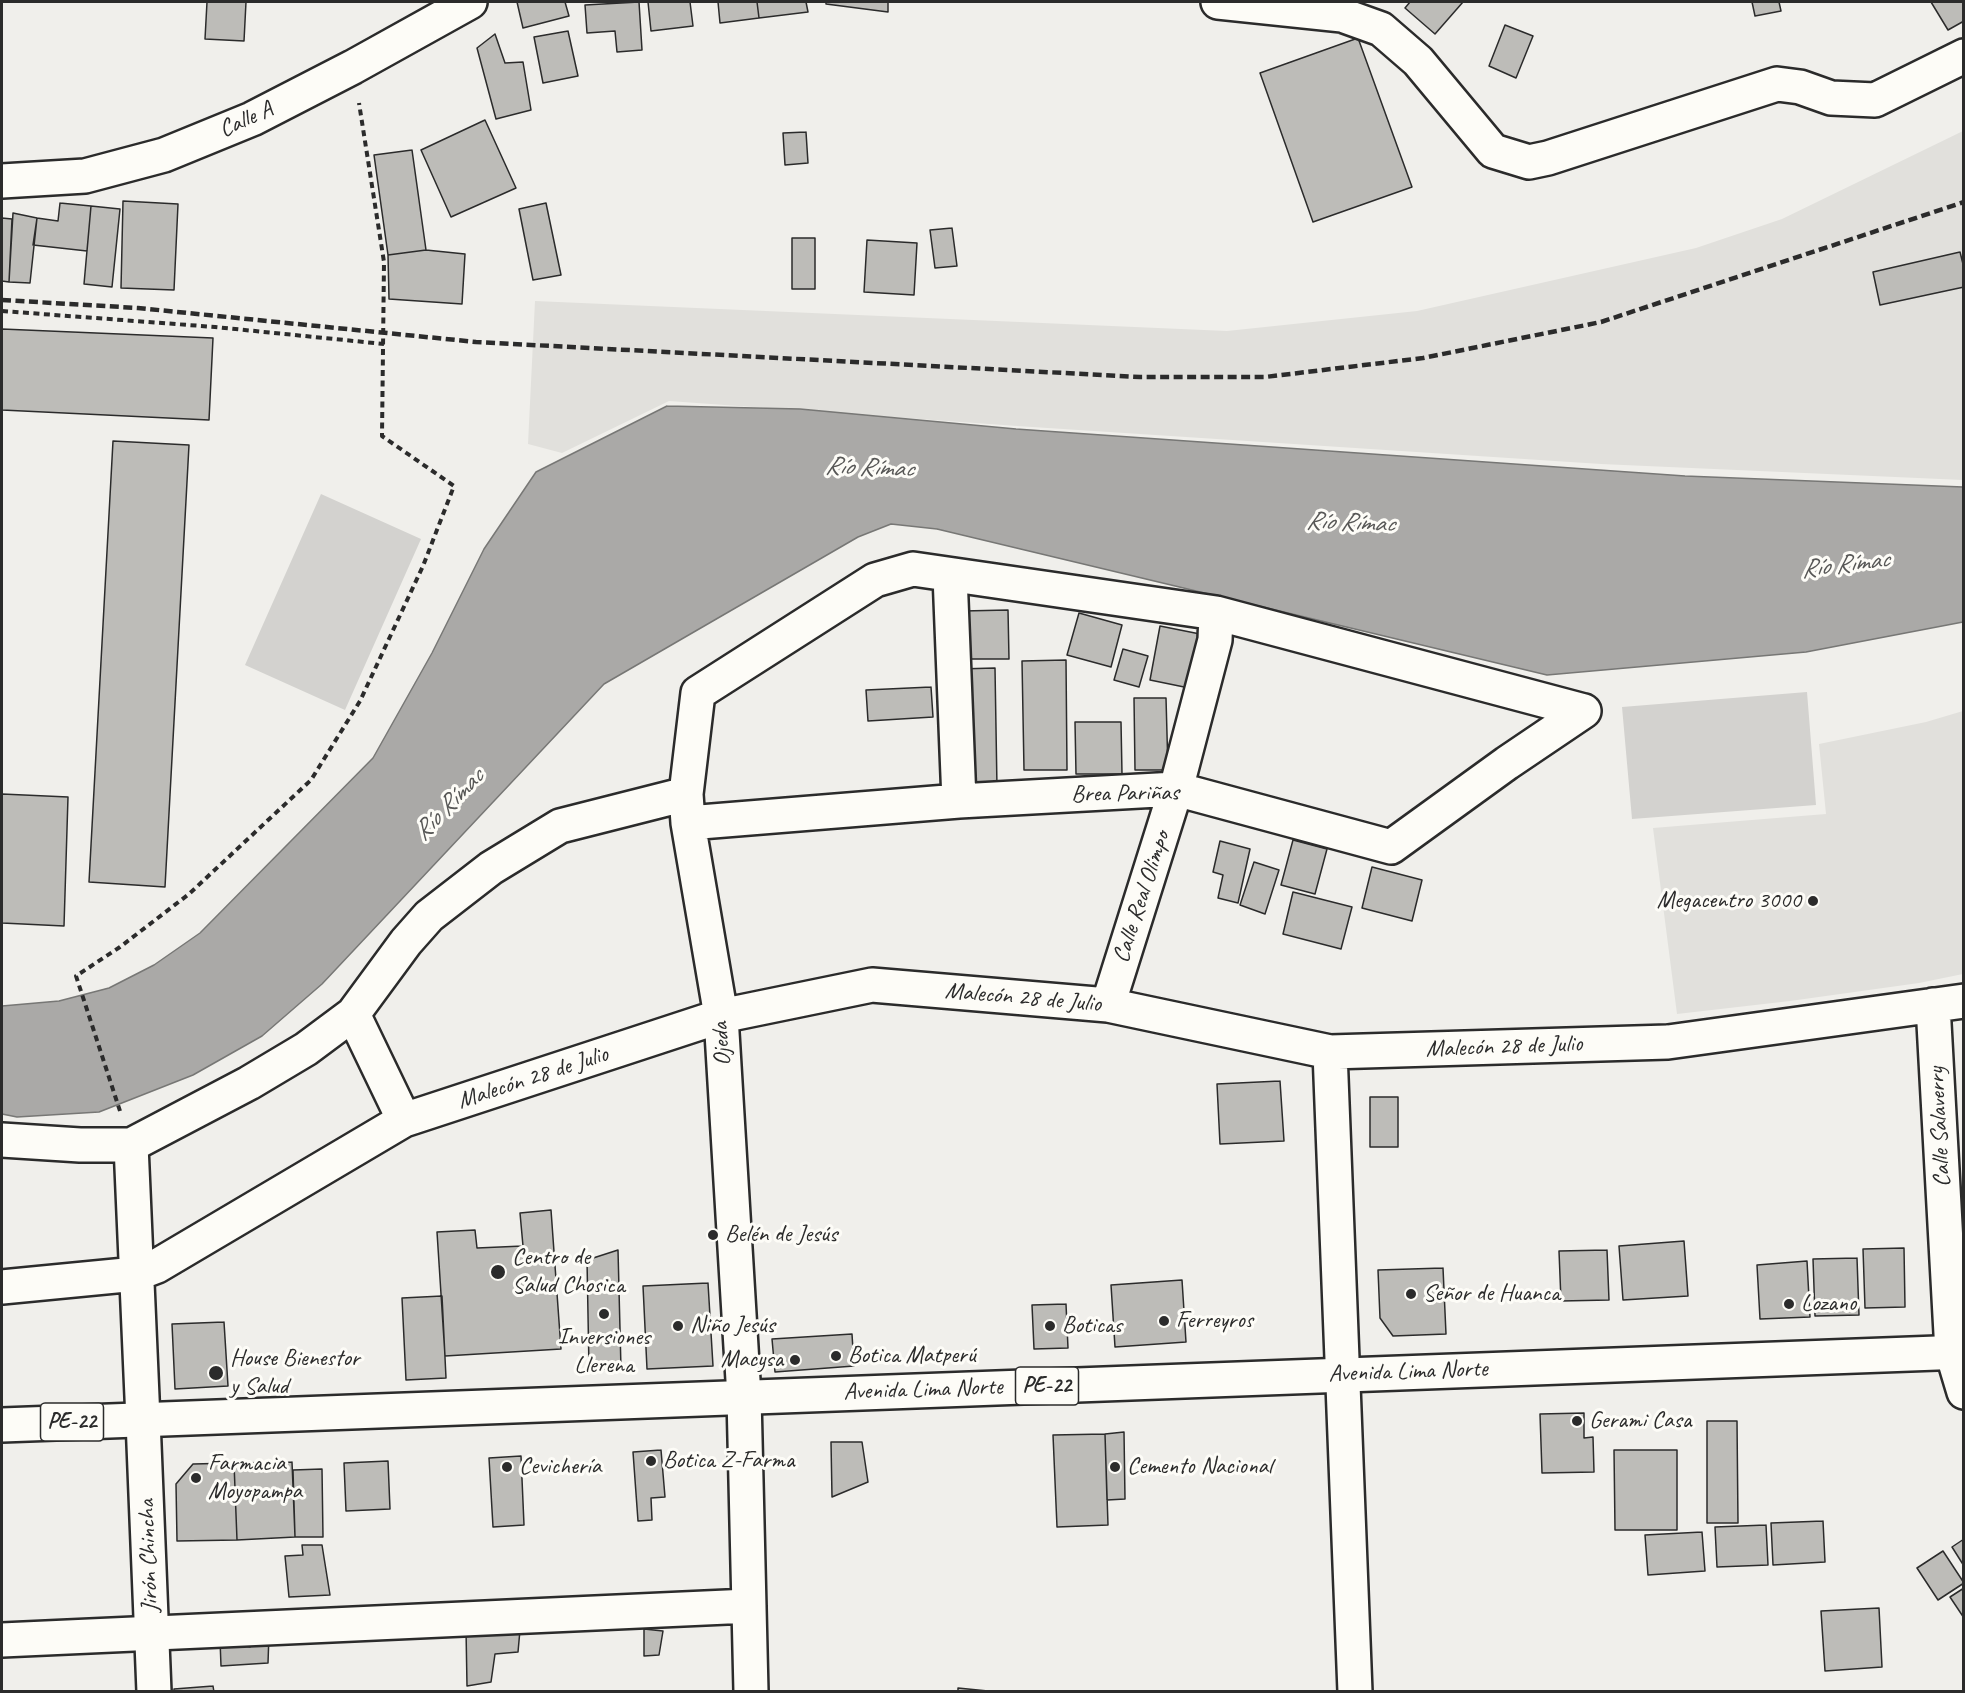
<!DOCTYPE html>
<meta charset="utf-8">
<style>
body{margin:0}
#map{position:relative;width:1965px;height:1693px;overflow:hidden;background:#f0efeb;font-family:Caveat,sans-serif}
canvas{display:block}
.frame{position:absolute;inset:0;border:3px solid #2b2b2b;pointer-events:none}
</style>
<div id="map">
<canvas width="1965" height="1693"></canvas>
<div class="frame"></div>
</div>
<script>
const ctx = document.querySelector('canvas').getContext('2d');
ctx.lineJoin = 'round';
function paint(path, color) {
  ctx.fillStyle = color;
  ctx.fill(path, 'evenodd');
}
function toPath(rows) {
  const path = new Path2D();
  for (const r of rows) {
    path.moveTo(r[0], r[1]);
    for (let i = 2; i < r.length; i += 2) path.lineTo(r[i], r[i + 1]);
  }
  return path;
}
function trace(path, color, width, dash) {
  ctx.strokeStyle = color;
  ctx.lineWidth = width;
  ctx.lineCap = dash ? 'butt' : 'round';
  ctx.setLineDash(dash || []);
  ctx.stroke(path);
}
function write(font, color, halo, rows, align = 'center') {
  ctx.font = font + ' Caveat,sans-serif';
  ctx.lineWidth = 6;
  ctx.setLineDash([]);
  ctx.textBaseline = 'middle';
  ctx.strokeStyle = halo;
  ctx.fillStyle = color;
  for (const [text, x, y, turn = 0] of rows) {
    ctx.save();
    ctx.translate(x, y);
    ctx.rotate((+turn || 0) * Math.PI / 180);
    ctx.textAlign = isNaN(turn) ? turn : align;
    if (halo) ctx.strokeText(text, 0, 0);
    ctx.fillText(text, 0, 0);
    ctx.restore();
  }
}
paint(toPath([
 [1963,131,1963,480,1601,464,1017,426,669,401,562,453,528,444,535,301,1227,331,1417,311,1696,248,1782,219],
 [1963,711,1963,974,1919,983,1790,1001,1677,1014,1653,828,1826,814,1819,744,1926,722]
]), '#e1e0dc');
paint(toPath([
 [321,494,421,539,345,710,245,665],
 [1807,692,1816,805,1632,819,1622,707]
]), '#d3d2cf');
const water = toPath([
 [667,406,800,409,1016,429,1685,476,1963,487,1963,622,1806,652,1547,675,937,529,891,524,858,537,604,684,322,984,262,1036,193,1075,99,1112,17,1117,2,1114,2,1006,59,1001,109,988,154,965,200,933,373,758,432,653,484,549,536,472,667,406]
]);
paint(water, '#aaa9a7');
trace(water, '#777775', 1.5);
const building = toPath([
 [207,2,246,2,244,41,205,39,207,2],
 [517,2,565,2,569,16,523,28,517,2],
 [639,2,642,50,617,52,615,31,587,33,585,5,639,2],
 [648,2,690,2,693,26,651,31,648,2],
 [718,2,757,2,759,18,720,23,718,2],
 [757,2,806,2,808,12,759,18,757,2],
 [826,2,888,2,888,12,826,4,826,2],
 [1410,2,1463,2,1435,34,1405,8,1410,2],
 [1752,2,1779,2,1781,11,1755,16,1752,2],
 [1931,2,1964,2,1964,21,1948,30,1931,2],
 [1505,25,1533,36,1516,78,1489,66,1505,25],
 [568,31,578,76,543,83,534,37,568,31],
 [495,34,505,63,523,62,531,110,496,119,477,48,495,34],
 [1358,38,1412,187,1313,222,1260,73,1358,38],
 [485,120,516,188,451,217,421,150,485,120],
 [806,132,808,163,785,165,783,133,806,132],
 [412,150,426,250,388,255,374,155,412,150],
 [123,201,178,204,174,290,121,288,123,201],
 [60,203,91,206,87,251,33,245,37,218,58,221,60,203],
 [546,203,561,275,533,280,519,209,546,203],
 [91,206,120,209,112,287,84,284,91,206],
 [13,213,37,218,30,283,9,282,13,213],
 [2,218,12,219,9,282,2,281,2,218],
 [952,228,957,266,935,268,930,230,952,228],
 [792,238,815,238,815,289,792,289,792,238],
 [867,240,917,243,914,295,864,292,867,240],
 [426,250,465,254,462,304,389,299,388,255,426,250],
 [1960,252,1964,268,1964,287,1880,305,1873,272,1960,252],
 [2,329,213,338,209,420,2,410,2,329],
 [113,441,189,445,165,887,89,882,113,441],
 [1008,610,1009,659,963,659,963,611,1008,610],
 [1079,613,1122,625,1111,667,1067,655,1079,613],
 [1160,626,1200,634,1189,688,1150,680,1160,626],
 [1123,649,1148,656,1139,687,1114,680,1123,649],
 [1066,660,1067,770,1024,770,1022,661,1066,660],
 [995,668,997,788,961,788,959,669,995,668],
 [931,687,933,717,868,721,866,690,931,687],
 [1134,698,1166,698,1168,770,1135,770,1134,698],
 [1075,722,1121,722,1122,774,1076,774,1075,722],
 [2,794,68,797,64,926,2,923,2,794],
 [1293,840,1327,849,1315,894,1281,885,1293,840],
 [1220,841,1250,849,1238,903,1218,898,1223,875,1213,872,1220,841],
 [1254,862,1279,870,1265,914,1240,905,1254,862],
 [1372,867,1422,880,1412,921,1362,908,1372,867],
 [1293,892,1352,907,1341,949,1283,934,1293,892],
 [1280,1081,1284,1141,1220,1144,1217,1084,1280,1081],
 [1370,1097,1398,1097,1398,1147,1370,1147,1370,1097],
 [551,1210,561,1349,445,1356,437,1232,475,1230,477,1248,523,1246,520,1213,551,1210],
 [1684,1241,1688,1296,1623,1300,1619,1246,1684,1241],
 [1904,1248,1905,1307,1865,1308,1863,1249,1904,1248],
 [618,1250,621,1369,589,1369,587,1260,618,1250],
 [1607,1250,1609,1300,1561,1301,1559,1251,1607,1250],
 [1857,1258,1859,1315,1815,1316,1813,1259,1857,1258],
 [1807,1261,1810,1317,1760,1319,1757,1265,1807,1261],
 [1443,1268,1446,1334,1393,1336,1380,1318,1378,1270,1443,1268],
 [1182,1280,1186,1342,1115,1347,1111,1285,1182,1280],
 [708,1283,713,1366,647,1369,643,1286,708,1283],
 [442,1296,446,1378,406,1380,402,1298,442,1296],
 [1066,1304,1068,1348,1034,1349,1032,1305,1066,1304],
 [224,1322,228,1386,175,1389,172,1324,224,1322],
 [852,1334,854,1366,775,1372,772,1339,852,1334],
 [1584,1413,1584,1438,1593,1437,1594,1472,1542,1473,1540,1414,1584,1413],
 [1707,1421,1737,1421,1738,1523,1707,1523,1707,1421],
 [1124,1432,1125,1499,1107,1500,1105,1434,1124,1432],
 [1105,1434,1108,1525,1057,1527,1053,1435,1105,1434],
 [831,1442,862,1442,868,1482,832,1497,831,1442],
 [661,1450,665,1497,651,1498,652,1520,638,1521,633,1452,661,1450],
 [1614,1450,1677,1450,1677,1530,1615,1530,1614,1450],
 [521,1456,524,1525,493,1527,489,1458,521,1456],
 [388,1461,390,1509,346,1511,344,1463,388,1461],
 [292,1462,295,1537,237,1540,234,1463,292,1462],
 [234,1463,237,1540,177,1541,176,1484,193,1464,234,1463],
 [322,1469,323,1537,295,1537,293,1470,322,1469],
 [1823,1521,1825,1562,1773,1565,1771,1523,1823,1521],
 [1766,1525,1768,1565,1717,1567,1715,1527,1766,1525],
 [1702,1532,1705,1571,1648,1575,1645,1535,1702,1532],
 [1964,1539,1964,1566,1952,1547,1964,1539],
 [302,1545,322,1545,330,1595,289,1597,285,1556,303,1555,302,1545],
 [1943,1551,1964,1583,1938,1600,1917,1568,1943,1551],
 [1964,1588,1964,1618,1950,1597,1964,1588],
 [1879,1608,1882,1667,1825,1671,1821,1611,1879,1608],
 [466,1629,520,1630,518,1652,495,1654,491,1682,467,1686,466,1629],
 [644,1629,663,1631,659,1655,644,1656,644,1629],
 [269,1634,268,1663,221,1666,220,1640,250,1647,250,1637,269,1634],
 [213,1686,214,1692,174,1692,174,1689,213,1686],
 [958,1688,988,1691,988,1692,958,1692,958,1688]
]);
paint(building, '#bdbcb8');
trace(building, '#2b2b2b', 1.5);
const street = toPath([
 [1218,2,1342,15,1381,29,1418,61,1493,151,1529,162,1548,158,1777,84,1800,87,1831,98,1875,100,1964,56],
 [2,181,85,176,164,155,252,119,353,67,470,2],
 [950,575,959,801],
 [688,823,959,801,1176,789,1391,847,1507,763,1584,711],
 [1108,1005,1176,789,1215,640,1216,613],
 [1933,1005,1952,1352,1964,1392],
 [353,1014,404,1120],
 [1330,1052,1355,1692],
 [2,1140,80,1145,131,1145,249,1083,306,1049,353,1014,406,942,429,916,491,868,560,826,686,794],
 [131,1145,143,1420],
 [2,1287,136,1274,157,1266,404,1120,721,1016,872,985,1108,1005,1330,1052,1668,1042,1964,1001],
 [2,1640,749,1606],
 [751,1692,744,1397,721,1016,688,823,686,794,698,693,875,580,913,569,1216,613,1584,711]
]);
const secondary = toPath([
 [143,1420,154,1692]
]);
const highway = toPath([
 [2,1425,1964,1352]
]);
trace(street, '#2b2b2b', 38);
trace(secondary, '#2b2b2b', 38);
trace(highway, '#2b2b2b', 38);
trace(toPath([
 [2,311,215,327,384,344],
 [120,1111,76,976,120,947,189,894,311,780,360,701,423,566,454,486,382,436,384,262,359,103]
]), '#2b2b2b', 4, [6, 4.5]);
trace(street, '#fdfcf7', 33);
trace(secondary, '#fdfcf7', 33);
trace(highway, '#fdfcf7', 33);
trace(toPath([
 [2,300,138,308,476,342,1140,377,1265,377,1423,358,1601,322,1964,202]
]), '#2b2b2b', 4.5, [9, 4.5]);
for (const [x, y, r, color] of [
 [1813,901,6,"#2b2b2b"],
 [713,1235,6,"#2b2b2b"],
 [498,1272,8,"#2b2b2b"],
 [1411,1294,6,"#2b2b2b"],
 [1789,1304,6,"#2b2b2b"],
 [604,1314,6,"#2b2b2b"],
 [1164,1321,6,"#2b2b2b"],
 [678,1326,6,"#2b2b2b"],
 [1050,1326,6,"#2b2b2b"],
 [836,1356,6,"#2b2b2b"],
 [795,1360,6,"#2b2b2b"],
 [216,1373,8,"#2b2b2b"],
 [1577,1421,6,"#2b2b2b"],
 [651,1461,6,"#2b2b2b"],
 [507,1467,6,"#2b2b2b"],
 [1115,1467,6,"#2b2b2b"],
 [196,1478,6,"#2b2b2b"]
]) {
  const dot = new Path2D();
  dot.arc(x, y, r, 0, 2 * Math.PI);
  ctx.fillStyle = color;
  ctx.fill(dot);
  trace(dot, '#fdfcf7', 2);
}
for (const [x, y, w] of [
 [1047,1386,63],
 [72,1422,63]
]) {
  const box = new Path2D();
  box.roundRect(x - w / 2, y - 19, w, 38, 4.5);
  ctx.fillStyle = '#fdfcf7';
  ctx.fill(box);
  trace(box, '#2b2b2b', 1.5);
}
write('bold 22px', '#2b2b2b', null, [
 ["PE-22",1047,1386],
 ["PE-22",72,1422]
]);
write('24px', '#2b2b2b', '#fdfcf7', [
 ["Calle A",246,120,-24],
 ["Brea Pariñas",1125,794,-1],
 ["Calle Real Olimpo",1142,897,-72],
 ["Malecón 28 de Julio",1023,998,5],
 ["Ojeda",722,1044,-94],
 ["Malecón 28 de Julio",1504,1047,-2],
 ["Malecón 28 de Julio",533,1078,-18],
 ["Calle Salaverry",1940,1127,-93],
 ["Avenida Lima Norte",1408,1372,-2],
 ["Avenida Lima Norte",923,1390,-2],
 ["Jirón Chincha",149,1556,-92]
]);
write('24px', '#2b2b2b', '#fdfcf7', [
 ["Megacentro 3000",1801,901,"right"],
 ["Belén de Jesús",725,1235],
 ["Centro de",512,1258],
 ["Salud Chosica",512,1286],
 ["Señor de Huanca",1423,1294],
 ["Lozano",1801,1304],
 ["Ferreyros",1176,1321],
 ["Niño Jesús",690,1326],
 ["Boticas",1062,1326],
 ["Inversiones",604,1338,"center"],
 ["Llerena",604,1366,"center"],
 ["Botica Matperú",848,1356],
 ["House Bienestor",230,1359],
 ["y Salud",230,1387],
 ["Macysa",783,1360,"right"],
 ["Gerami Casa",1589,1421],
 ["Botica Z-Farma",663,1461],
 ["Farmacia",208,1464],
 ["Moyopampa",208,1492],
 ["Cevichería",519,1467],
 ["Cemento Nacional",1127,1467]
], 'left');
write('italic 26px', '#575756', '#fdfcf7', [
 ["Río Rímac",869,468,2],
 ["Río Rímac",1350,523,2],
 ["Río Rímac",1845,565,-7],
 ["Río Rímac",449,805,-46]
]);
</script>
